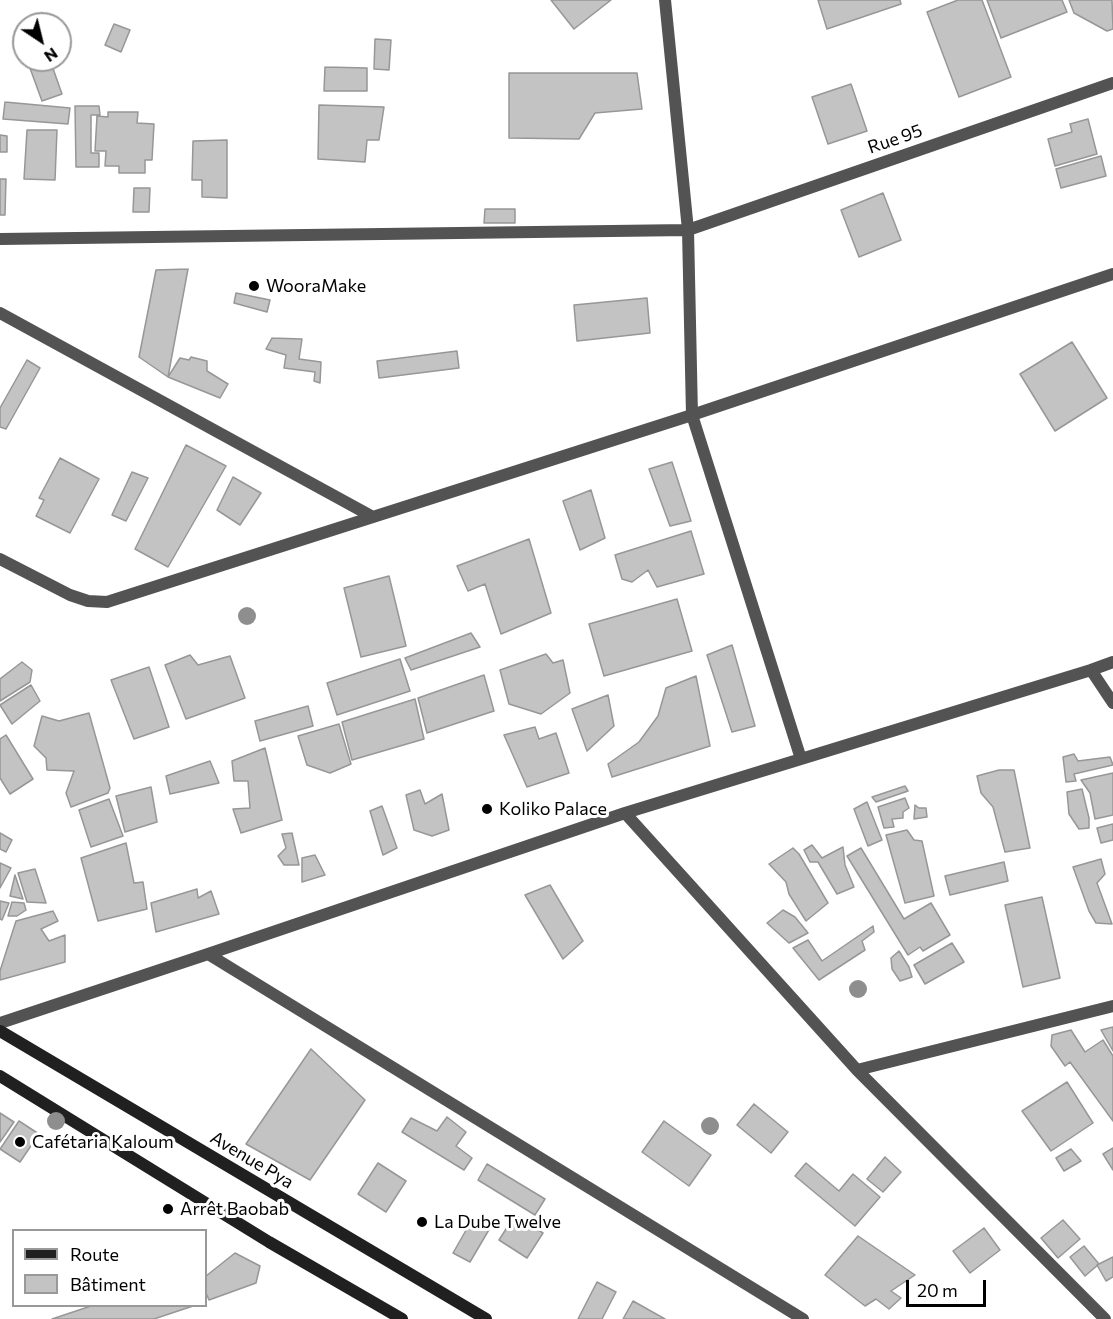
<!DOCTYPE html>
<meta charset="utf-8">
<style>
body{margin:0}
#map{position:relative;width:1113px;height:1319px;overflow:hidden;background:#fff;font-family:Commissioner,sans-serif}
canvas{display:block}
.legend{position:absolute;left:12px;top:1229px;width:195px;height:78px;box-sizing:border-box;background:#fff;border:2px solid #999;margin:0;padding:8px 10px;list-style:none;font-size:18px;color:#000}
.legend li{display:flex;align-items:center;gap:12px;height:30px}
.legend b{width:30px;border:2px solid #999}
.north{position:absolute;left:12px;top:12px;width:60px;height:60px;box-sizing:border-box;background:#fff;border:2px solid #999;border-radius:50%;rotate:145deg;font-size:16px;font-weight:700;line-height:24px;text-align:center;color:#000}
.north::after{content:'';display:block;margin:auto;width:21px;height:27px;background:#000;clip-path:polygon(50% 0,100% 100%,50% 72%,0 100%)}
.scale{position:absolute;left:906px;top:1280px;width:80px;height:27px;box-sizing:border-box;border:3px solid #000;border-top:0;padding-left:8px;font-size:18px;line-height:21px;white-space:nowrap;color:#000;-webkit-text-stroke:4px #fff;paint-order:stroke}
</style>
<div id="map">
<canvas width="1113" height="1319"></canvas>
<ul class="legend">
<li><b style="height:8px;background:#202020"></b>Route</li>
<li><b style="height:16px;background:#c3c3c3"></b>Bâtiment</li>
</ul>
<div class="north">N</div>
<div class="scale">20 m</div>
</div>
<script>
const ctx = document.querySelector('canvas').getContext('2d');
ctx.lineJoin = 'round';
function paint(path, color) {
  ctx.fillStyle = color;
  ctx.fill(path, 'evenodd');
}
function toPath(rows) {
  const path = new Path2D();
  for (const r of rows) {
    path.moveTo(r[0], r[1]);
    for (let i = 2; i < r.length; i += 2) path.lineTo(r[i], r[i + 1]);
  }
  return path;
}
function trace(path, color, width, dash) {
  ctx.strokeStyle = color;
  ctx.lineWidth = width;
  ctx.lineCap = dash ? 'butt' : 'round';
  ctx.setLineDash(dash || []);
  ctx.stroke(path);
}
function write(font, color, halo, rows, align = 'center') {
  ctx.font = font + ' Commissioner,sans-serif';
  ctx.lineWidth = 6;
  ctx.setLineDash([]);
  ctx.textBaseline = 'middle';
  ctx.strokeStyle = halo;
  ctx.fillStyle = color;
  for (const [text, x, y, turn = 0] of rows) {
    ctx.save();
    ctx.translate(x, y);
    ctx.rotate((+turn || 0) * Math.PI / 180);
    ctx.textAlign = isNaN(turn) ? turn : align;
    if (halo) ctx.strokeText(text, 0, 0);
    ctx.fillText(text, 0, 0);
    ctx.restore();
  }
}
const building = toPath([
 [551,0,611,0,574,29,551,0],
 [818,0,900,0,901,4,827,29,818,0],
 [958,0,982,0,1011,77,959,97,927,12,958,0],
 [987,0,1062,0,1067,12,1001,38,987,0],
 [1069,0,1112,0,1113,29,1107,31,1074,13,1069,0],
 [114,24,130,30,121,52,105,45,114,24],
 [375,39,391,40,389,70,374,69,375,39],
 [27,60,50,60,62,94,42,101,27,60],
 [325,67,367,68,367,91,324,91,325,67],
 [509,73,637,73,642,109,595,113,579,139,509,138,509,73],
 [851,84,867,131,828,144,812,97,851,84],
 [5,102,70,108,68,124,3,119,5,102],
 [319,105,384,107,379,140,367,140,365,162,318,159,319,105],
 [75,106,99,106,100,115,91,115,91,153,99,153,99,167,76,167,75,106],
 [108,112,138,112,137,123,154,124,152,160,145,160,145,173,119,173,119,166,105,166,106,151,95,151,97,116,108,117,108,112],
 [1088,119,1097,154,1055,166,1048,139,1072,132,1070,124,1088,119],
 [27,130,57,130,55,180,24,179,27,130],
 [0,135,7,136,7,152,0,152,0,135],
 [227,140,227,198,202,197,202,180,192,180,193,141,227,140],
 [1101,156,1106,176,1061,188,1056,169,1101,156],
 [0,179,6,179,5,215,0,215,0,179],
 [134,188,150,188,149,212,133,212,134,188],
 [883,193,901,240,859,257,841,210,883,193],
 [485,209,515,209,515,223,484,223,485,209],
 [188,269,168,377,139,357,156,270,188,269],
 [236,293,270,300,267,312,234,303,236,293],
 [647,298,650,333,577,341,574,305,647,298],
 [272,338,302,339,299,359,321,362,320,383,314,381,315,372,284,368,286,355,266,349,272,338],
 [1072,342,1107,398,1055,431,1020,374,1072,342],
 [457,351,459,368,379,378,377,361,457,351],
 [191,357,207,361,207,371,228,384,220,398,168,377,180,358,189,360,191,357],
 [27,360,40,368,6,429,0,427,0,408,27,360],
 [186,445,226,466,168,567,135,549,186,445],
 [60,458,99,479,70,533,36,516,44,500,39,498,60,458],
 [672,462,691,521,670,526,649,469,672,462],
 [132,472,148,478,126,521,112,515,132,472],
 [233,477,261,493,240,525,217,510,233,477],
 [591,490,605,538,580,550,563,501,591,490],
 [691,531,704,574,657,587,648,570,632,582,622,579,615,555,691,531],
 [529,539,551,613,501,634,485,584,468,591,457,566,529,539],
 [389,576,406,646,361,657,344,588,389,576],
 [677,599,692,651,604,676,589,624,677,599],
 [471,633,480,647,411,670,405,658,471,633],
 [732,645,755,726,732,732,707,655,732,645],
 [546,654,553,663,563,660,570,693,541,714,509,704,500,670,546,654],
 [190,655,198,665,230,656,245,698,186,719,165,665,190,655],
 [400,659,410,691,337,715,327,683,400,659],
 [22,662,32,670,30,682,0,701,0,679,22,662],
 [149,667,169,727,134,739,111,680,149,667],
 [484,675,494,711,427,733,418,698,484,675],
 [696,676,710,746,612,777,608,764,639,742,658,716,666,688,696,676],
 [31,685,40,701,12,724,0,705,31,685],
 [608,695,614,726,587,751,572,709,608,695],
 [415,699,424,739,352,760,342,722,415,699],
 [308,706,313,726,260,741,255,721,308,706],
 [89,713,110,788,108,793,71,807,66,793,74,771,47,770,46,758,34,746,42,716,59,721,89,713],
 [339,724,351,764,330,773,307,765,298,736,339,724],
 [535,727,539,739,556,733,569,773,527,787,504,735,535,727],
 [6,735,33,779,10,794,0,778,0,739,6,735],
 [265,748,282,820,241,833,233,809,250,808,248,781,234,781,232,761,265,748],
 [1074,754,1078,761,1110,757,1113,765,1074,774,1076,781,1066,782,1063,757,1074,754],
 [210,761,219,783,170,794,166,776,210,761],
 [999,770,1014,770,1030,848,1005,852,993,807,981,793,977,776,999,770],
 [1113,773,1113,815,1095,819,1090,793,1081,780,1113,773],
 [905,786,908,791,876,802,872,797,905,786],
 [151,787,157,822,125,832,116,796,151,787],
 [1082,789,1089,818,1089,828,1079,829,1069,814,1067,792,1082,789],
 [420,790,425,804,442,794,449,830,432,836,414,830,406,795,420,790],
 [905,798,909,808,903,812,903,818,892,819,894,827,884,828,878,807,905,798],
 [109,799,123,836,91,847,79,810,109,799],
 [867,802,882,840,868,846,854,809,867,802],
 [915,805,919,808,926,808,927,817,914,819,915,805],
 [382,806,397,848,383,855,370,811,382,806],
 [1113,824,1113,840,1101,843,1097,828,1113,824],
 [907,830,914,840,922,841,934,896,905,903,886,835,907,830],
 [0,833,12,840,6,852,0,849,0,833],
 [292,833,299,865,284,865,278,856,286,848,282,834,292,833],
 [126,843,134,883,143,882,147,909,98,921,81,858,126,843],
 [812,845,822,858,843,847,845,865,854,887,837,894,818,862,810,862,804,850,812,845],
 [793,848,799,854,828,903,806,921,789,894,786,882,769,864,793,848],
 [861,848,904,919,931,903,950,935,923,951,920,947,908,955,847,856,861,848],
 [315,855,325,875,302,882,302,858,315,855],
 [1101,859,1105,874,1097,883,1112,924,1096,923,1089,911,1073,867,1101,859],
 [1004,862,1008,881,950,895,945,876,1004,862],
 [0,863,11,868,0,888,0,863],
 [35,869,46,903,27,902,18,873,35,869],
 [15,875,23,899,10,896,15,875],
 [550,885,583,941,563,959,525,895,550,885],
 [197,889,198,898,211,891,219,914,156,932,151,903,197,889],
 [1042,897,1060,978,1023,987,1005,905,1042,897],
 [0,901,9,903,2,920,0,919,0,901],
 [12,902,24,903,26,910,17,916,8,916,12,902],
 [783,910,795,917,808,933,789,943,767,923,783,910],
 [53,911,58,921,41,929,49,941,65,935,65,962,0,980,0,971,16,921,53,911],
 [873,926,874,932,862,941,865,950,819,980,793,948,808,940,822,961,873,926],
 [952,943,964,962,925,984,914,965,952,943],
 [899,951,909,967,912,977,900,981,892,969,891,958,899,951],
 [1113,1027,1113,1051,1101,1030,1113,1027],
 [1071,1030,1085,1052,1103,1040,1113,1056,1113,1121,1070,1062,1065,1066,1051,1046,1052,1035,1071,1030],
 [311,1049,365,1100,310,1180,246,1144,311,1049],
 [1067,1082,1093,1123,1051,1151,1022,1111,1067,1082],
 [754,1104,788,1132,771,1153,737,1125,754,1104],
 [0,1113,14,1122,0,1142,0,1113],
 [447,1117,466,1132,456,1146,472,1158,464,1170,402,1132,411,1118,437,1131,447,1117],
 [19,1121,39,1134,20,1162,0,1149,19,1121],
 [664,1121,711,1155,689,1186,642,1152,664,1121],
 [1113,1148,1113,1170,1103,1154,1113,1148],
 [1071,1149,1081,1161,1064,1171,1056,1158,1071,1149],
 [885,1157,901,1172,883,1192,867,1179,885,1157],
 [378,1163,406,1181,386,1212,358,1194,378,1163],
 [806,1163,839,1191,853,1174,880,1197,855,1226,795,1176,806,1163],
 [487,1164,545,1199,535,1215,478,1180,487,1164],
 [515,1215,543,1233,527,1258,499,1240,515,1215],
 [473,1218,490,1228,470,1262,453,1253,473,1218],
 [1063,1220,1080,1239,1058,1258,1041,1238,1063,1220],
 [984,1228,1000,1250,970,1273,953,1251,984,1228],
 [858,1236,915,1275,891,1291,901,1298,889,1309,876,1299,865,1306,825,1275,858,1236],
 [1084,1246,1099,1264,1085,1276,1070,1257,1084,1246],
 [235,1253,260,1266,256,1283,209,1300,206,1293,206,1276,235,1253],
 [1113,1257,1113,1277,1106,1281,1097,1265,1113,1257],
 [597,1282,616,1292,602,1319,578,1319,597,1282],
 [633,1301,665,1319,623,1319,633,1301],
 [91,1306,193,1306,154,1319,52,1319,91,1306]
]);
paint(building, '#c3c3c3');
trace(building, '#979797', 1.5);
trace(toPath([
 [665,0,688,230,692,415,801,759],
 [0,239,688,230,1113,83],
 [0,313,373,517],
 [0,559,70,595,88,601,107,602,692,415,1113,274],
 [1091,670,1113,703],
 [625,813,857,1070,1105,1319],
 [208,954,803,1319],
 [0,1023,208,954,625,813,1091,670,1113,662],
 [857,1070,1113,1006]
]), '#535353', 12);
trace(toPath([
 [0,1031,486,1319],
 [0,1076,269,1242,402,1319]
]), '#202020', 12);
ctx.fillStyle = '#8e8e8e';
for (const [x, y] of [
 [247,616],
 [858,989],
 [56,1121],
 [710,1126]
]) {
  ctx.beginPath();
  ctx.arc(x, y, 9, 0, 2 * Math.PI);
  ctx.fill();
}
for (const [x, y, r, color] of [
 [254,286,6,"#000"],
 [487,809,6,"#000"],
 [20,1142,6,"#000"],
 [168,1209,6,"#000"],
 [422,1222,6,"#000"]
]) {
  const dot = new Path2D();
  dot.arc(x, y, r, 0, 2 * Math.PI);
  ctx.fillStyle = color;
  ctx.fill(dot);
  trace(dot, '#fff', 2);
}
write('18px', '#000', '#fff', [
 ["Rue 95",895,139,-19],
 ["Avenue Pya",252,1160,31]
]);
write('18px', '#000', '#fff', [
 ["WooraMake",266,286],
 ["Koliko Palace",499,809],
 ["Cafétaria Kaloum",32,1142],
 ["Arrêt Baobab",180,1209],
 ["La Dube Twelve",434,1222]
], 'left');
</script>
